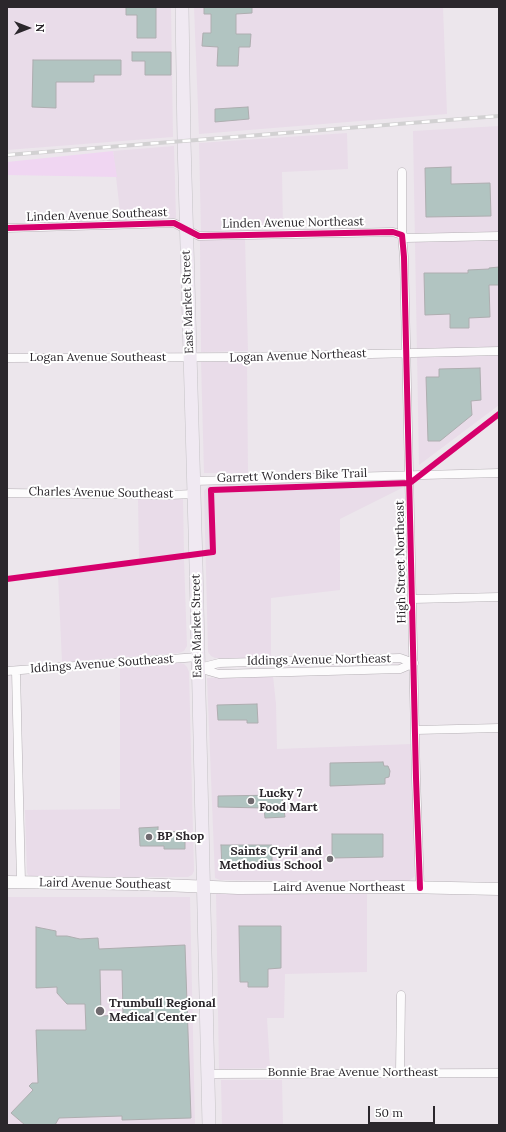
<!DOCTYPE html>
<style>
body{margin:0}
#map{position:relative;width:506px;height:1132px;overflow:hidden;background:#ece6ec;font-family:Lora,serif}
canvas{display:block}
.frame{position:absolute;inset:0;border:8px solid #2b272c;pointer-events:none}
.north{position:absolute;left:8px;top:8px;width:40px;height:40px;-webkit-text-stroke:3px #fff;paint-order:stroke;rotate:90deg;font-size:11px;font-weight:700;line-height:16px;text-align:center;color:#2b272c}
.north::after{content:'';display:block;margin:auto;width:14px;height:18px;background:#2b272c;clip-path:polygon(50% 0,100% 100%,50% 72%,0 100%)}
.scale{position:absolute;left:368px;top:1106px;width:67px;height:18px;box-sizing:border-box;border:2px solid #2b272c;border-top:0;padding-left:5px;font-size:12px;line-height:14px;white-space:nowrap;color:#2b272c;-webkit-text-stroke:3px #fff;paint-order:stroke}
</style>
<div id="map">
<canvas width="506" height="1132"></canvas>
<div class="frame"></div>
<div class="north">N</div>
<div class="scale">50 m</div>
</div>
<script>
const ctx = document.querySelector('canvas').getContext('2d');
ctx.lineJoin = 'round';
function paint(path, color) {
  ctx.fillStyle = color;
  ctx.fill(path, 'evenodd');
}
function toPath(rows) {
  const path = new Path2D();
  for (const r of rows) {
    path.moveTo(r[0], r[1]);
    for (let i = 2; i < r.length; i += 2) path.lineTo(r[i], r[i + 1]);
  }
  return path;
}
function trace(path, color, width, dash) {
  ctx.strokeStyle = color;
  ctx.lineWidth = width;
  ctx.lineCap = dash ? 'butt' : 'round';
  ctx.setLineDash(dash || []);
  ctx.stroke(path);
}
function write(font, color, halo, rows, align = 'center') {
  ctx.font = font + ' Lora,serif';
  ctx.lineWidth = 4;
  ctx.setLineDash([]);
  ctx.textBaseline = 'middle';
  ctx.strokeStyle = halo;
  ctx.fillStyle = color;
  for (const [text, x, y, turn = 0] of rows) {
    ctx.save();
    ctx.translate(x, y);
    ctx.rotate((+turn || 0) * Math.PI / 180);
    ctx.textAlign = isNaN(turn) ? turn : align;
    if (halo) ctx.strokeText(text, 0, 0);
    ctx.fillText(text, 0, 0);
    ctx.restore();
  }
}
paint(toPath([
 [7,7,171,7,173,137,7,150],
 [194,7,443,7,447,114,199,134],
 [499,126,499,405,419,465,413,131],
 [347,133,348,169,282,172,283,228,201,231,199,143],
 [174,146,176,218,121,220,113,151],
 [245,239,248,351,201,352,200,240],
 [247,361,248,473,204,473,201,362],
 [405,478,406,486,340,519,340,590,271,598,271,658,215,658,211,656,208,652,204,491,209,485,214,483],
 [138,498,183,499,184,554,139,558],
 [184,559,187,646,184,651,179,653,62,662,58,575,138,564],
 [177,662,184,664,187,667,189,672,194,871,192,875,188,877,32,877,28,875,27,872,25,810,120,809,120,667],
 [273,676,276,704,277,749,412,744,415,876,409,881,220,880,215,878,207,678],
 [367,893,367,972,285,974,284,1018,267,1018,270,1068,219,1069,216,894],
 [7,897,190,897,195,1125,7,1125],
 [221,1080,282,1080,283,1125,222,1125]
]), '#e9dce9');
paint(toPath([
 [113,151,117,177,7,175,7,162]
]), '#f0d6f2');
const building = toPath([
 [126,7,156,7,156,38,137,38,137,15,126,15,126,7],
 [204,7,252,7,252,13,236,14,236,34,251,34,250,47,239,47,238,66,217,66,218,47,202,46,203,33,211,33,211,14,204,14,204,7],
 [132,52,171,52,171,75,145,75,145,61,132,61,132,52],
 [33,60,121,60,121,75,94,75,94,82,56,82,56,108,32,107,33,60],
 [248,107,249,119,215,122,215,109,248,107],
 [451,167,451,184,490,183,491,216,426,217,425,168,451,167],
 [499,267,499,285,489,285,490,317,469,318,469,328,450,328,450,314,425,315,424,273,468,273,468,270,489,269,489,268,499,267],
 [480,368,481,400,471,401,472,415,440,441,428,441,426,377,439,377,439,369,480,368],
 [257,704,258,723,247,723,247,720,218,720,217,705,257,704],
 [383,762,384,766,388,766,390,771,389,777,385,778,385,784,330,786,330,763,383,762],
 [282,795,285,817,265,818,264,808,218,807,218,796,282,795],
 [158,827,158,831,185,832,185,849,164,849,164,846,140,846,139,828,158,827],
 [332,834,383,834,383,857,332,858,332,834],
 [221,845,272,845,272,869,222,870,221,845],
 [239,926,281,926,281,968,268,969,268,987,248,987,248,982,240,982,239,926],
 [36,927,56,931,56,936,67,936,80,939,98,938,99,949,185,945,191,1118,122,1120,122,1116,59,1118,55,1125,25,1125,11,1113,33,1090,29,1086,32,1083,38,1083,36,1030,86,1030,85,1004,67,1004,57,993,57,987,36,988,36,927],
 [100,970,122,970,123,1015,101,1016,100,970]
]);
paint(building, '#b1c4c1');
trace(building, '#aeaeb0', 1);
const street = toPath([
 [402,172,402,235,406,238,499,236],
 [7,228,174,223,199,236,393,232,402,235,404,257,416,778,420,888],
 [7,358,243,357,499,351],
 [194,481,499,473],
 [7,493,169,495,194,494],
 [413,599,499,597],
 [198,668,219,674,400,669,414,663],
 [199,668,219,663,400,658,414,663],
 [7,671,198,657],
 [16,671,21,882],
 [416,730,499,728],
 [400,1073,401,995],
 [208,1074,499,1073]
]);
const secondary = toPath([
 [7,882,137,884,238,888,403,887,499,889]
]);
const primary = toPath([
 [182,7,184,141,196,565,209,1125]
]);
trace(street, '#b6b1b6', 9);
trace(secondary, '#b6b1b6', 13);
trace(primary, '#c5c3c6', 14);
trace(street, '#fcfbfc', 8);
trace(secondary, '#fcfbfc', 12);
trace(primary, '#f0e9f2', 13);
const rail = toPath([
 [7,155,499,116]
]);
trace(rail, '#d2d1d2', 4);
trace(rail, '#fff', 2.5, [8]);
trace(toPath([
 [7,228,174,223,199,236,393,232,402,235,404,257,416,778,420,888],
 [7,579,213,552,211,490,410,483,499,414]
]), '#d6006c', 6);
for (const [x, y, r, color] of [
 [251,801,4,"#6f6a6f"],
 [149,837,4,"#6f6a6f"],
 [330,859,4,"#6f6a6f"],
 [100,1011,5,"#6f6a6f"]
]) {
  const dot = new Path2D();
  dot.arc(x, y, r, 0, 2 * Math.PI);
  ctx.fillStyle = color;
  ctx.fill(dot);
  trace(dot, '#fff', 1.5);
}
write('12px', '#2b272c', '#fff', [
 ["Linden Avenue Southeast",97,215,-2],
 ["Linden Avenue Northeast",293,223,-1],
 ["East Market Street",188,302,-92],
 ["Logan Avenue Northeast",298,356,-2],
 ["Logan Avenue Southeast",98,358],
 ["Garrett Wonders Bike Trail",292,476,-2],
 ["Charles Avenue Southeast",101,493,1],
 ["High Street Northeast",401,562,-91],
 ["East Market Street",197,626,-91],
 ["Iddings Avenue Northeast",319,660,-1],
 ["Iddings Avenue Southeast",102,664,-4],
 ["Laird Avenue Southeast",105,884,1],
 ["Laird Avenue Northeast",339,888],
 ["Bonnie Brae Avenue Northeast",353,1073]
]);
write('bold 12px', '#2b272c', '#fff', [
 ["Lucky 7",259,794],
 ["Food Mart",259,808],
 ["BP Shop",157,837],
 ["Saints Cyril and",322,852,"right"],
 ["Methodius School",322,866,"right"],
 ["Trumbull Regional",109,1004],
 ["Medical Center",109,1018]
], 'left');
</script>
